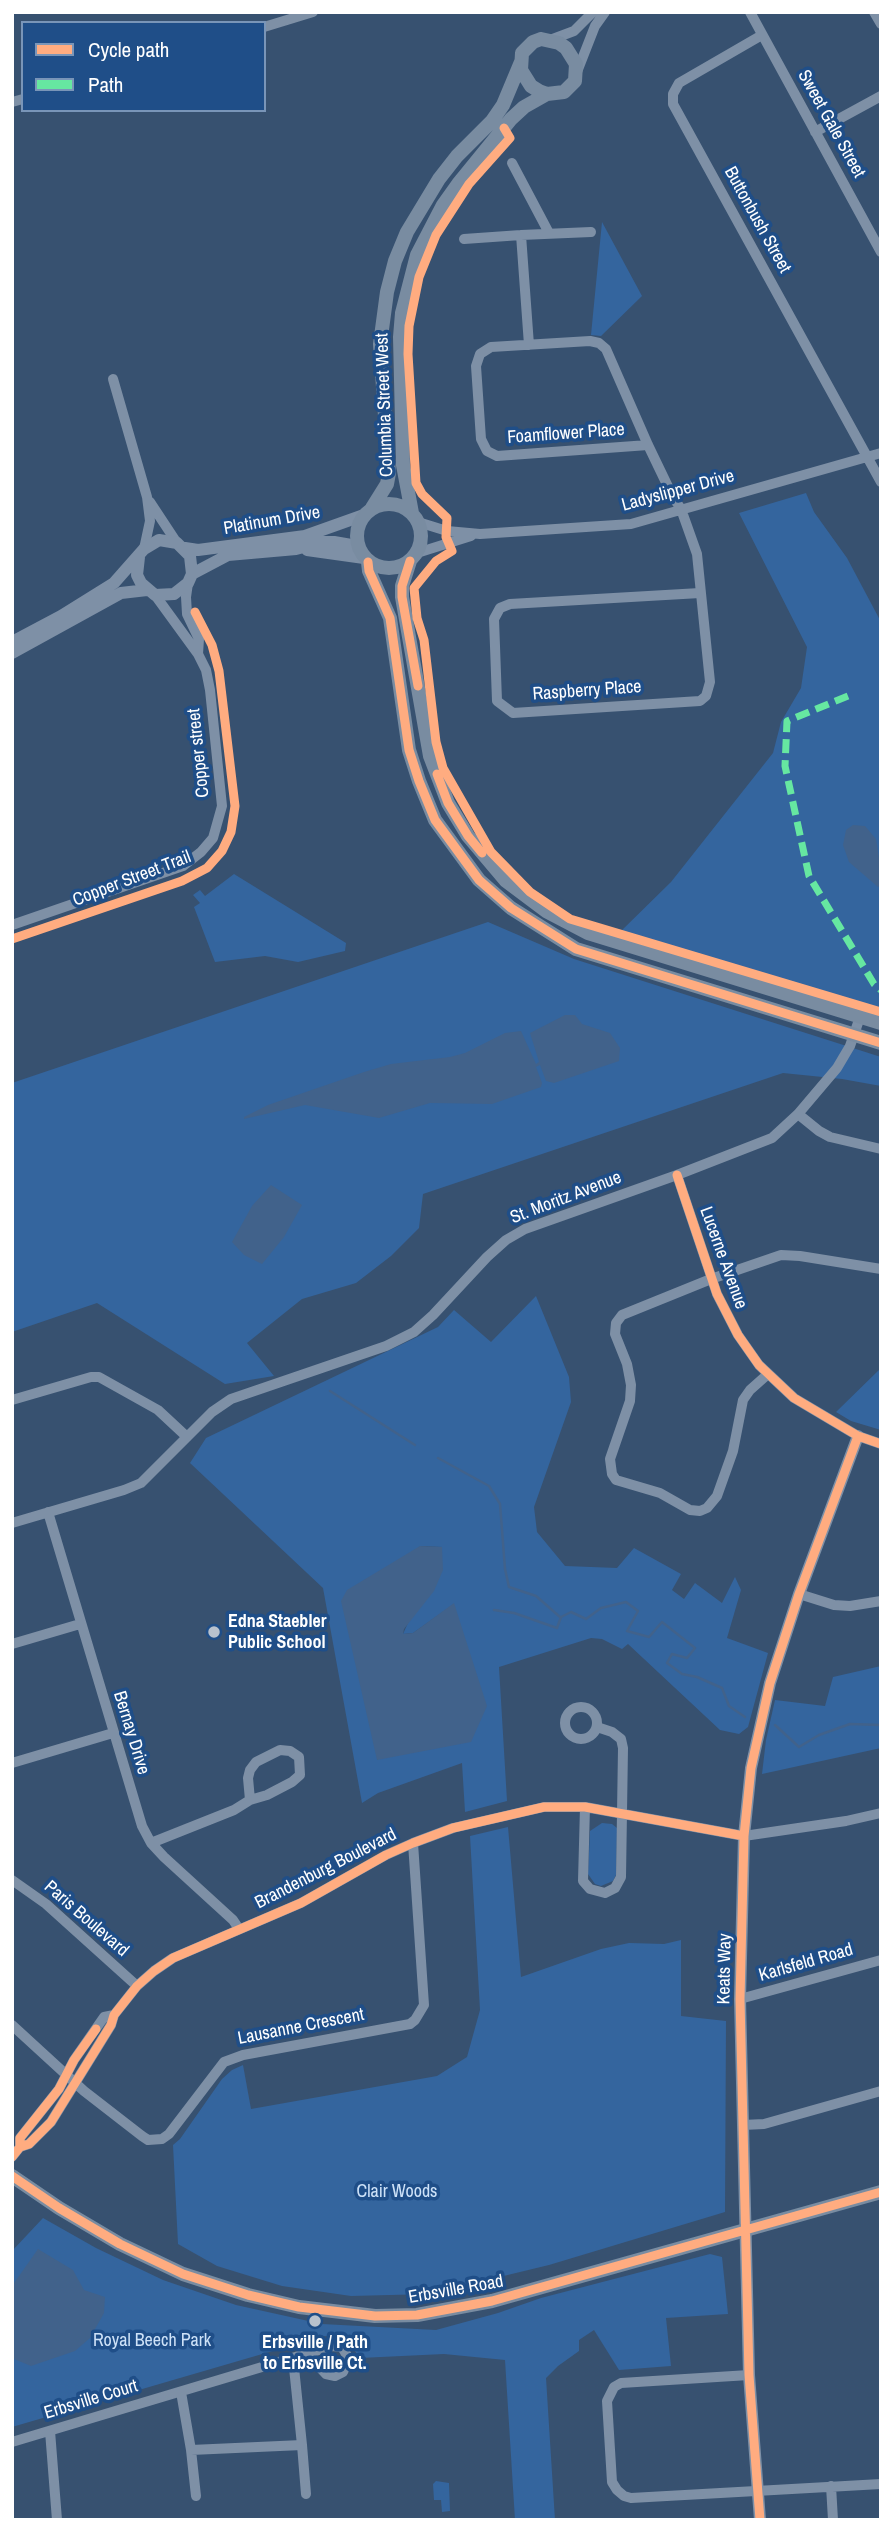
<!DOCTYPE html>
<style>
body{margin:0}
#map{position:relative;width:893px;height:2532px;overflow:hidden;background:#375170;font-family:"Archivo Narrow",sans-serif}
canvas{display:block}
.frame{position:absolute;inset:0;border:14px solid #fff;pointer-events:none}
.legend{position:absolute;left:21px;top:21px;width:245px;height:91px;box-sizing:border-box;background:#1f4e88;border:2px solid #7995b8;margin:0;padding:9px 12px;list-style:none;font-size:21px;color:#fff}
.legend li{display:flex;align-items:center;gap:14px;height:35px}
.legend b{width:35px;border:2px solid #7995b8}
</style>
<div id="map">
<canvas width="893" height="2532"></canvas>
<div class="frame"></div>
<ul class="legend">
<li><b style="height:9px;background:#ffac80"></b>Cycle path</li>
<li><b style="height:9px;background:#66e7a1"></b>Path</li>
</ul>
</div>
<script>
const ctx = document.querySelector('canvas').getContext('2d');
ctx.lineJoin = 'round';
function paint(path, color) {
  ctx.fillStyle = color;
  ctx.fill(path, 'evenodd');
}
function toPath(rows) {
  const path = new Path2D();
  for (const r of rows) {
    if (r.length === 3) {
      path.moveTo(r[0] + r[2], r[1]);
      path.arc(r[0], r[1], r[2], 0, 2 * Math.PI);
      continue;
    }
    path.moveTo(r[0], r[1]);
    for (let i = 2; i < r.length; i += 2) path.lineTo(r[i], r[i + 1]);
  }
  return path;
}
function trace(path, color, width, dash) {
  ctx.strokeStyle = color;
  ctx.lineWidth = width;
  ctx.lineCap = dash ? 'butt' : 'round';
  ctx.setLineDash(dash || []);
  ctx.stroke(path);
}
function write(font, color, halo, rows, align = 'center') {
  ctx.font = font + ' "Archivo Narrow",sans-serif';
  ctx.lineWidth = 7;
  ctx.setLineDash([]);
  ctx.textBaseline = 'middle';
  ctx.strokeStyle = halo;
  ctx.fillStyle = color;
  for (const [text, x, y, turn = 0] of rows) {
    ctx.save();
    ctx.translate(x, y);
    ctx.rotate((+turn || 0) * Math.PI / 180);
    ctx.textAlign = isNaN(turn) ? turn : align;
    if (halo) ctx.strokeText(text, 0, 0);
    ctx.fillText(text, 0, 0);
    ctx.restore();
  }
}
paint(toPath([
 [602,222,642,296,601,336,591,335],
 [806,493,814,512,847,558,881,622,881,1012,618,934,671,882,773,753,781,722,801,688,807,647,739,513],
 [234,874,346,943,345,951,298,962,265,956,215,962,194,907,200,903,193,895,200,890,205,896],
 [488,922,574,959,881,1057,881,1086,842,1079,783,1073,423,1194,419,1228,391,1256,356,1283,302,1299,247,1343,274,1376,225,1384,97,1303,12,1332,12,1083],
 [536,1296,569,1377,571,1402,534,1507,537,1532,565,1566,617,1568,634,1548,681,1574,672,1590,684,1599,695,1583,722,1603,735,1577,741,1590,727,1638,768,1653,748,1727,739,1734,720,1730,628,1644,622,1649,602,1639,591,1638,499,1667,507,1801,465,1812,462,1763,378,1793,362,1803,323,1588,190,1463,206,1438,438,1327,454,1310,491,1342],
 [420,1546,442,1547,403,1634,413,1633,454,1604,377,1760],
 [881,1368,881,1430,851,1421,836,1412],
 [881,1666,881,1748,762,1774,766,1740,775,1700,825,1706,833,1677],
 [602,1823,612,1824,617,1828,616,1875,613,1881,601,1886,595,1884,588,1874,590,1831],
 [508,1827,521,1977,601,1949,629,1943,664,1944,681,1940,681,2016,726,2021,725,2212,549,2265,429,2294,351,2296,282,2286,217,2266,178,2244,173,2145,180,2139,222,2079,232,2070,243,2065,251,2109,437,2076,467,2057,480,2010,470,1836],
 [43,2218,96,2248,163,2280,236,2305,322,2324,436,2330,498,2313,541,2298,710,2254,722,2257,728,2314,666,2318,671,2366,619,2370,594,2330,579,2340,579,2351,558,2366,546,2378,555,2520,515,2520,505,2360,444,2354,360,2358,349,2343,339,2337,324,2336,12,2427,12,2251],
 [436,2481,449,2483,450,2511,442,2512,441,2500,434,2500,433,2484]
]), '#34659e');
paint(toPath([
 [853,825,865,826,876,839,881,871,881,885,878,887,849,862,843,845,846,830],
 [565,1015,575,1015,582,1024,610,1033,620,1048,619,1061,554,1083,546,1081,540,1065,536,1067,542,1083,541,1087,492,1104,430,1103,379,1118,305,1105,244,1119,244,1117,268,1105,364,1072,391,1064,450,1057,465,1053,505,1033,521,1031,536,1064,539,1062,530,1033],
 [271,1185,302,1205,284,1237,262,1264,244,1255,232,1242,252,1206],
 [420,1546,442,1547,443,1570,434,1591,404,1629,403,1634,413,1633,454,1603,487,1706,471,1742,377,1760,341,1601,347,1590],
 [38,2249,73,2270,84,2290,105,2297,104,2313,90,2338,75,2351,31,2366,14,2359,12,2354,12,2286]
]), '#41628b');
trace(toPath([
 [330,1391,415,1445],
 [438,1458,489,1486,500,1504,505,1569,509,1587,536,1596,560,1617],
 [494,1610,514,1613,557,1628,561,1617,571,1612,586,1619,601,1608,626,1602,638,1611,627,1631,649,1637,662,1622,695,1648,687,1658,672,1654,667,1663,682,1674,697,1677,722,1688,729,1706,745,1717],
 [775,1725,799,1747,819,1735,850,1724,881,1725]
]), '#41628b', 2.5);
trace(toPath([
 [750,12,881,252],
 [874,12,881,24],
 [264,27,313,12],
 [762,35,679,83,673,94,673,104,881,482],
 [550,40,574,31,593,12],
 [577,72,595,26,605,12],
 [12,102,23,99],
 [815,132,881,96],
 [512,163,549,233],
 [464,239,521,235],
 [529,345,521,235,591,232],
 [113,379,147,497,150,521,144,549],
 [648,445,497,456,487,451,481,439,476,366,480,354,491,347,590,341,599,343,606,349,648,445,673,497,681,509,697,554,710,682,706,696,700,701,513,713,497,701,494,619,500,608,510,604,700,593],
 [150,502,177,543],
 [418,522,447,531,480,534,631,524,881,453],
 [417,553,471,536],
 [188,583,186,597,187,614,199,639,198,654],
 [12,925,183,866,201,852,213,838,222,806,210,690,206,670,198,654,155,595],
 [798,1114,819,1131,830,1137,881,1149],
 [677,1175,717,1294,738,1335,759,1365,794,1398,858,1436,881,1444],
 [768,1374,750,1390,743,1400,733,1451,717,1496,707,1508,700,1511,690,1510,660,1493,616,1480,612,1474,610,1459,630,1401,631,1385,627,1364,615,1334,616,1323,622,1315,711,1279,781,1255,800,1256,881,1269],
 [12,1400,91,1377,99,1377,158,1410,187,1437],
 [48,1512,142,1826,151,1843,164,1857,233,1920,239,1929],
 [12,1523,124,1490,141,1483,212,1412,231,1399,386,1346,414,1332,433,1315,487,1257,506,1240,525,1229,677,1175,772,1138,798,1114,837,1068,850,1046,860,1017],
 [799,1594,834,1605,850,1606,881,1601],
 [12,1644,80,1624],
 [581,1723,16],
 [12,1763,113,1733],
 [585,1807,583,1881,590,1889,605,1893,615,1888,621,1877,623,1748,621,1739,612,1732,597,1727],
 [151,1843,234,1810,250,1800,267,1795,292,1782,300,1775,299,1757,290,1751,280,1750,256,1762,250,1770,248,1778,250,1800],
 [12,1880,46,1904,137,1986],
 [740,1999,881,1960],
 [12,2025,84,2091,142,2136,148,2140,162,2139,169,2134,224,2062,243,2055,410,2024,415,2020,424,2005,413,1843],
 [743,2125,764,2124,881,2091],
 [20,2147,29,2144,51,2122,111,2025,114,2015,137,1986,154,1971,173,1958,301,1903,386,1855,413,1843,453,1828,544,1807,585,1807,744,1836,846,1821,881,1813],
 [12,2157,20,2147,20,2138,59,2089,74,2060,104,2017,114,2015],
 [749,2375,621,2383,614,2387,607,2401,612,2482,617,2490,624,2496,631,2498,881,2484],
 [181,2392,191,2450,302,2445,293,2358],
 [50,2431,57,2520],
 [12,2442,332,2346,342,2347,349,2359,343,2372,335,2376,326,2374,312,2359,300,2356],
 [302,2445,306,2494],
 [191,2450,196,2496],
 [831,2486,833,2520]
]), '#7e90a6', 10);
trace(toPath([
 [185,548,198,550,305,536,364,515],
 [307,550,364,558],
 [192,574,228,555,296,549,322,542,334,542,357,546],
 [12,642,61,616,114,583,144,549,159,540,177,543,190,556,192,574,188,583,174,594,155,595,141,583,137,575,139,557],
 [12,653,121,593,147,590],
 [760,2520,749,2375,743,2125,740,1999,744,1836,751,1768,770,1683,799,1594,858,1436]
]), '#7e90a6', 12);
trace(toPath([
 [541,39,559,43,566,48,576,64,575,81,564,92,547,94,539,91,531,86,521,70,522,53,533,42,541,39],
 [389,536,32],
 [372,508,387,484,389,473,380,344,387,292,395,261,407,232,439,179,457,156,492,121,503,105,521,62],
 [412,513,403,465,400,337,402,313,417,255,443,205,458,184,511,119,524,107,547,94],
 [410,561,402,586,402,597,430,756,448,803,468,836,506,881,546,911,588,933,881,1023],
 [368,562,369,571,390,618,409,750,419,781,435,820,479,880,511,908,576,949,881,1043],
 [12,2176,59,2208,120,2244,183,2274,248,2295,299,2307,375,2316,417,2315,492,2301,881,2192]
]), '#798ca1', 14);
trace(toPath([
 [848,696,787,721,785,766,809,876,874,984,881,990]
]), '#66e7a1', 7, [14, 7]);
trace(toPath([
 [504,128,510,138,469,184,436,235,419,277,409,326,408,354,416,483,422,494,447,518,446,537,452,551,436,561,414,588,417,618,424,640,436,742,443,768,491,852,530,892,570,919,881,1012],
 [410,561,402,586,402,597,418,686],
 [368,562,369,571,390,618,409,750,419,781,435,820,479,880,511,908,576,949,881,1043],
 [437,774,448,803,468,836,482,853],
 [12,939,182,881,207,868,222,851,231,832,235,806,219,671,212,645,195,612],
 [677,1175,717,1294,738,1335,759,1365,794,1398,858,1436,881,1444],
 [20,2147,29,2144,51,2122,111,2025,114,2015,137,1986,154,1971,173,1958,301,1903,386,1855,413,1843,453,1828,544,1807,585,1807,744,1836],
 [12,2157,20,2147,20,2138,59,2089,74,2060,96,2029],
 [12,2176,59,2208,120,2244,183,2274,248,2295,299,2307,375,2316,417,2315,492,2301,881,2192],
 [760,2520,749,2375,743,2125,740,1999,744,1836,751,1768,770,1683,799,1594,858,1436]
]), '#ffac80', 9);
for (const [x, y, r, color] of [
 [214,1632,7,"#b9c2cd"],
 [315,2321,7,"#b9c2cd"]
]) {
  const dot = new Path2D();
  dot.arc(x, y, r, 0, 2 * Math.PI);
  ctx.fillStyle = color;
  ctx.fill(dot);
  trace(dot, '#1f4e88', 2.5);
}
write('18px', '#fff', '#1f4e88', [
 ["Sweet Gale Street",831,124,61],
 ["Buttonbush Street",757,220,61],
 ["Columbia Street West",385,405,-92],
 ["Foamflower Place",566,434,-4],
 ["Ladyslipper Drive",678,491,-15],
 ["Platinum Drive",272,521,-10],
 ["Raspberry Place",587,691,-4],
 ["Copper street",199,753,-96],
 ["Copper Street Trail",132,879,-21],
 ["St. Moritz Avenue",566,1198,-21],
 ["Lucerne Avenue",723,1258,70],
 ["Bernay Drive",131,1733,73],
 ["Brandenburg Boulevard",326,1869,-27],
 ["Paris Boulevard",86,1919,41],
 ["Karlsfeld Road",806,1963,-16],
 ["Keats Way",725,1969,-89],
 ["Lausanne Crescent",301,2027,-11],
 ["Erbsville Road",456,2290,-10],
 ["Erbsville Court",91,2400,-17]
]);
write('bold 18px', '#fff', '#1f4e88', [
 ["Edna Staebler",228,1622],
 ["Public School",228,1643],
 ["Erbsville / Path",315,2343,"center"],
 ["to Erbsville Ct.",315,2364,"center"]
], 'left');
write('18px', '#cee2f8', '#1f4e88', [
 ["Clair Woods",397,2192],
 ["Royal Beech Park",152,2341]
]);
</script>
